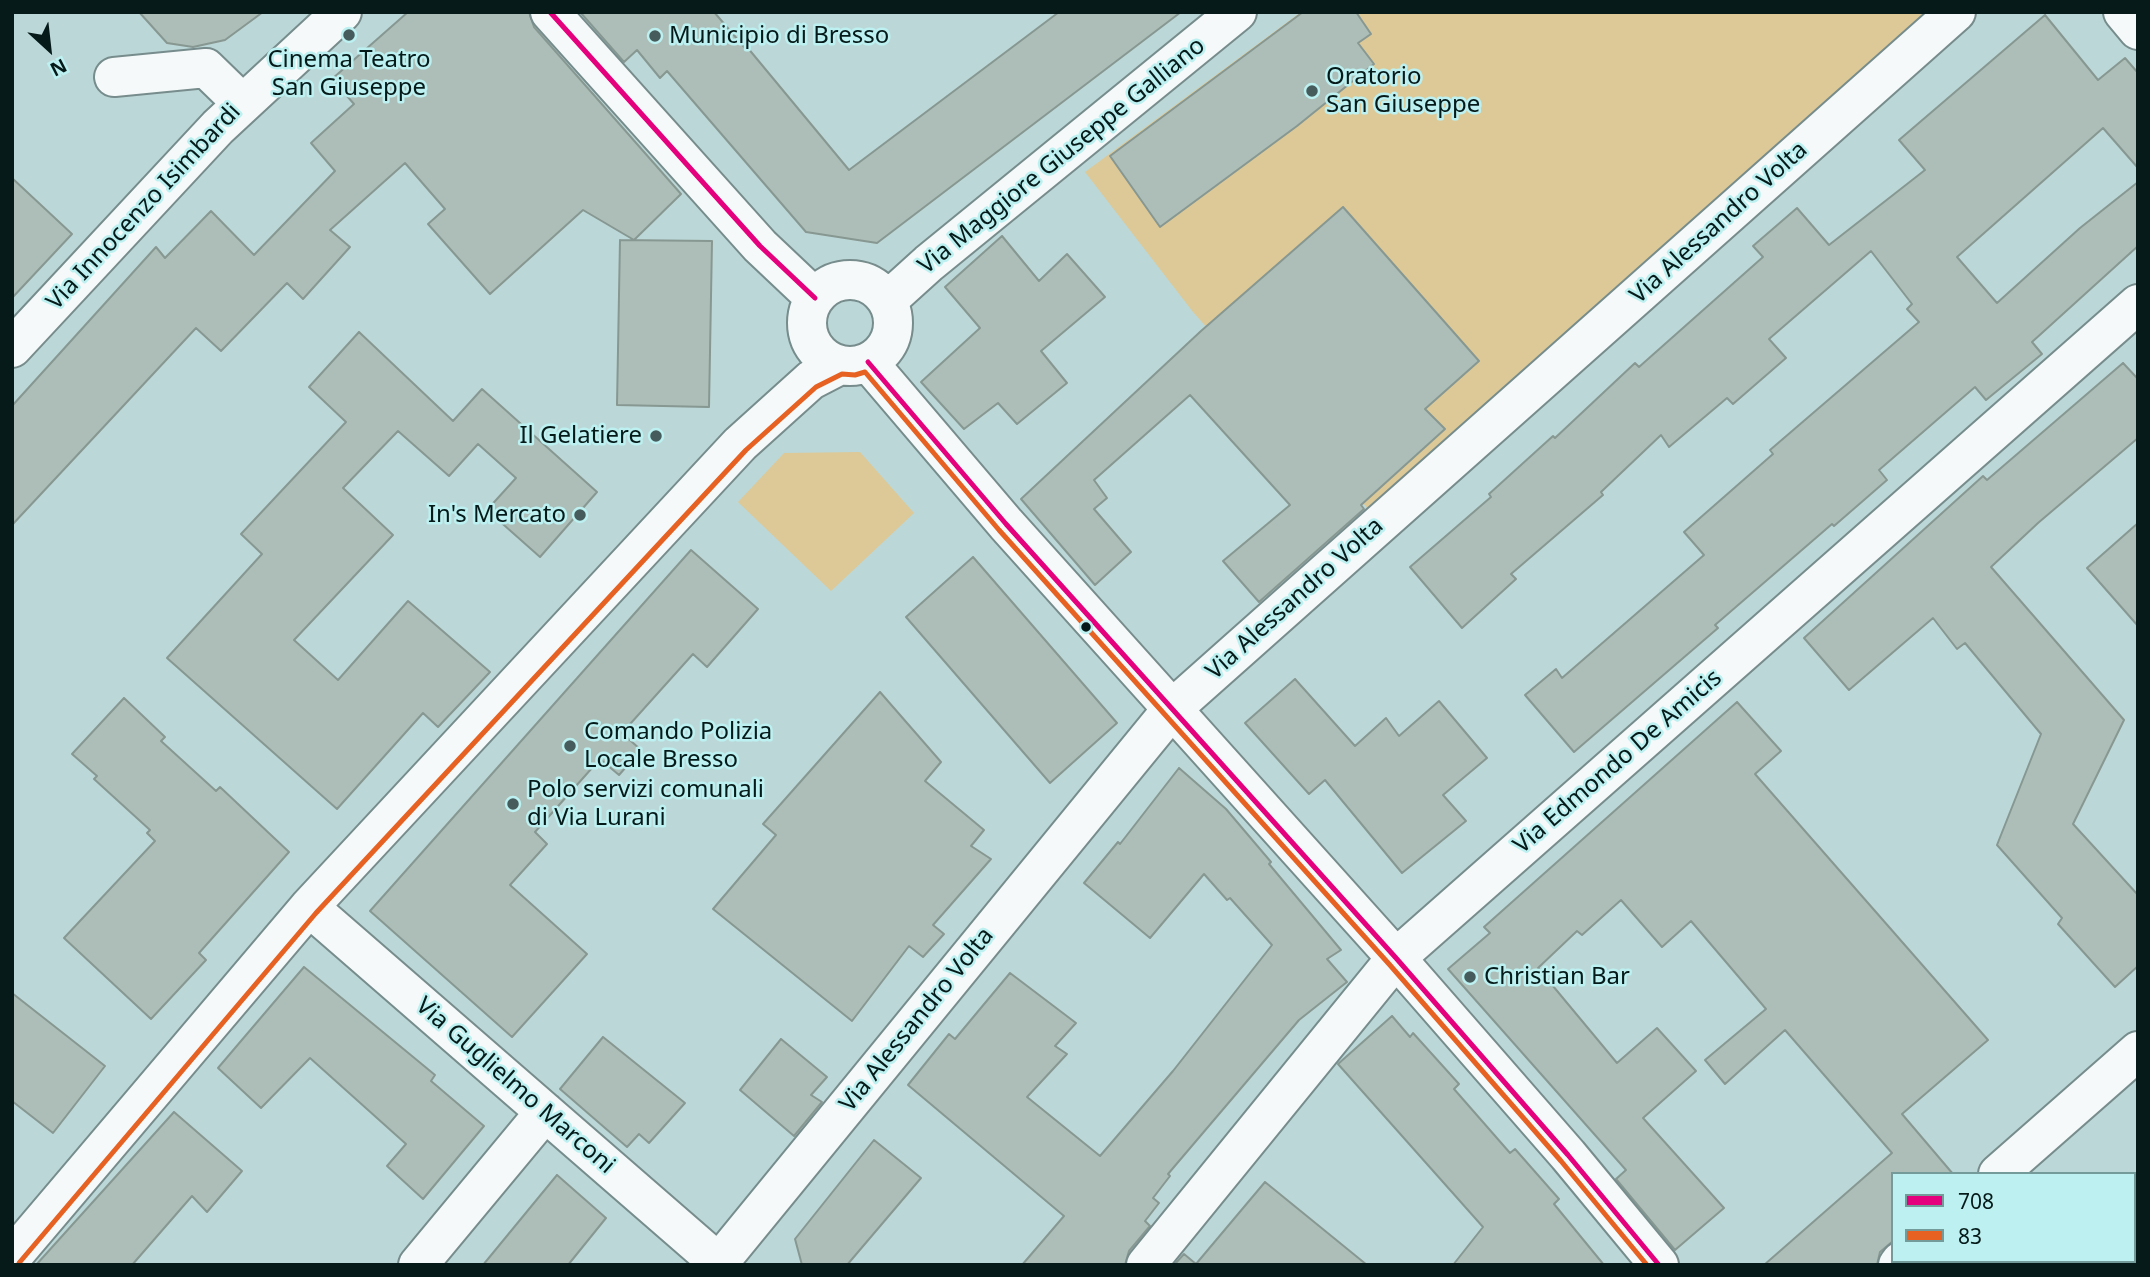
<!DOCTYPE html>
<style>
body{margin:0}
#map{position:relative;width:2150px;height:1277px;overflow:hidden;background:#bcd7d7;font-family:"Noto Sans",sans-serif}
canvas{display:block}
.frame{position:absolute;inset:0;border:14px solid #061a1a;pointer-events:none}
.legend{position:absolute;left:1891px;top:1172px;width:245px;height:91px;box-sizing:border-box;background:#bdf0f0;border:2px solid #749a9a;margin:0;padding:9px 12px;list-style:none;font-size:21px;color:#061a1a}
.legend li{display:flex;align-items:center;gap:14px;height:35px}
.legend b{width:35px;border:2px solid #749a9a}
.north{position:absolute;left:14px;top:14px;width:70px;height:70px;-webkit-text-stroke:5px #bdf0f0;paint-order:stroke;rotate:153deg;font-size:19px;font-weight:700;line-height:28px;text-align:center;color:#061a1a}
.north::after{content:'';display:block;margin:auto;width:24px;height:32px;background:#061a1a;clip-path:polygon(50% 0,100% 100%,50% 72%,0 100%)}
</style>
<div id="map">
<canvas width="2150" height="1277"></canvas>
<div class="frame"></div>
<ul class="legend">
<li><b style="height:9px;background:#e5007d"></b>708</li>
<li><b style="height:9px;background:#e66122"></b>83</li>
</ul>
<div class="north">N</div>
</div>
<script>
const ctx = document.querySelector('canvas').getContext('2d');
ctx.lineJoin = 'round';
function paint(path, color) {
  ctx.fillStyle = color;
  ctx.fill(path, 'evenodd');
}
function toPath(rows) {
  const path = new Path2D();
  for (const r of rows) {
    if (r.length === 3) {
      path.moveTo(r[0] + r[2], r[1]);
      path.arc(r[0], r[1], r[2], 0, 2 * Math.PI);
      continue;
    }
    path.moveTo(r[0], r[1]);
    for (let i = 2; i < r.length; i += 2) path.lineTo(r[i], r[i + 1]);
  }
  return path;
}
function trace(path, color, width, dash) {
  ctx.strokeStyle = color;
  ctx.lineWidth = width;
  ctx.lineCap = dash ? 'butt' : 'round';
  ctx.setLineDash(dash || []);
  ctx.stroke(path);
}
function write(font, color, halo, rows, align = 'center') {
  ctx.font = font + ' "Noto Sans",sans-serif';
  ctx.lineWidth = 5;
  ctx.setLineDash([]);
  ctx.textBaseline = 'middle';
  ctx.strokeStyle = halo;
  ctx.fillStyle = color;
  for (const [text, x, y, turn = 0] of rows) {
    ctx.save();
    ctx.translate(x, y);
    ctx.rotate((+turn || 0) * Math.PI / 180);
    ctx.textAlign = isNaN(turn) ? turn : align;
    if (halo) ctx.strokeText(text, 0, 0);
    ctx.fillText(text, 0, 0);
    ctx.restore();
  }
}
paint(toPath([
 [1301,12,1927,12,1370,511,1193,312,1085,172],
 [860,452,914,513,831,591,738,502,784,453]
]), '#dcc997');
const building = toPath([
 [139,12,263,12,225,40,193,47,167,43,139,12],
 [408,12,529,12,534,27,681,194,634,240,583,210,490,294,428,224,445,209,405,163,330,230,350,247,303,299,287,283,221,351,196,328,12,525,12,406,156,247,165,258,211,211,254,255,335,171,311,143,354,104,332,79,408,12],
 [580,12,714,12,745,48,747,47,849,170,1059,12,1181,12,877,243,806,232,667,71,660,78,637,50,624,62,580,12],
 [1303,12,1356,12,1371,34,1358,43,1374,64,1297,126,1160,227,1110,156,1303,12],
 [2045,15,2098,80,2125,58,2138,73,2138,168,2103,128,1957,257,1997,303,2080,228,2138,182,2138,246,2032,342,2042,354,1986,400,1975,387,1879,470,1887,480,1834,526,1832,524,1715,625,1718,628,1574,752,1525,695,1556,669,1562,678,1704,555,1684,532,1773,454,1770,450,1919,322,1907,309,1912,304,1871,251,1769,339,1786,358,1733,404,1727,398,1669,447,1661,435,1601,492,1603,495,1511,574,1516,579,1462,628,1410,567,1491,497,1489,494,1553,436,1555,438,1635,363,1639,367,1763,257,1753,246,1797,208,1829,245,1925,170,1899,140,2045,15],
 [12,178,72,234,12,298,12,178],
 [1343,207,1479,361,1425,409,1445,429,1361,505,1364,509,1259,602,1223,561,1290,505,1190,395,1094,480,1107,498,1094,509,1131,552,1095,585,1021,499,1201,331,1343,207],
 [1002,236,1039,281,1067,254,1105,297,1041,351,1067,383,1017,424,998,403,964,429,921,382,980,328,945,287,1002,236],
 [620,240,712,241,709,407,617,405,620,240],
 [359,332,453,421,482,389,597,492,540,557,487,510,516,478,478,444,449,476,398,431,343,488,393,535,294,640,338,680,408,601,490,672,438,727,423,713,337,809,167,658,262,554,241,534,346,422,309,387,359,332],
 [2123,363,2138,379,2138,438,2038,523,1991,567,2124,720,2073,824,2138,895,2138,966,2115,987,2058,924,2062,918,1997,845,2041,734,1965,643,1957,649,1933,618,1849,690,1804,638,1983,476,1987,480,2123,363],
 [2138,523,2138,626,2087,568,2138,523],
 [691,550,758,609,707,667,693,654,622,733,641,750,619,775,600,759,535,832,547,844,510,885,587,954,512,1037,370,911,691,550],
 [973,557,1117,723,1050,783,906,617,973,557],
 [1295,679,1355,746,1386,718,1399,736,1439,701,1487,758,1443,795,1466,821,1402,873,1325,780,1309,794,1245,723,1295,679],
 [880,692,941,762,925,781,984,830,971,846,991,859,933,925,944,934,923,957,909,946,852,1021,713,909,776,835,763,824,880,692],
 [124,698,165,737,161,741,216,791,220,787,289,852,199,953,206,960,151,1019,64,938,155,841,147,833,150,830,94,779,97,776,72,754,124,698],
 [1737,702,1781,751,1755,774,1988,1040,1902,1114,1953,1174,1893,1174,1893,1241,1880,1252,1877,1265,1764,1265,1892,1153,1785,1030,1725,1084,1705,1060,1766,1009,1691,921,1662,947,1621,900,1582,935,1577,931,1538,968,1617,1063,1657,1028,1696,1071,1643,1118,1724,1208,1675,1250,1616,1179,1626,1170,1448,969,1490,933,1484,927,1737,702],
 [1179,768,1226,809,1271,862,1269,864,1341,950,1327,959,1347,982,1299,1020,1168,1174,1170,1176,1153,1198,1159,1203,1145,1221,1150,1226,1129,1251,1125,1265,1022,1265,1064,1216,908,1085,949,1034,955,1039,1010,973,1076,1023,1055,1046,1067,1054,1027,1097,1100,1156,1173,1071,1272,945,1230,898,1227,900,1204,874,1150,938,1084,883,1118,842,1120,844,1179,768],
 [304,967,435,1075,431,1081,484,1126,423,1199,387,1166,406,1144,310,1058,261,1108,218,1068,304,967],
 [12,993,105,1066,53,1133,12,1101,12,993],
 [1392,1016,1410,1037,1413,1033,1459,1084,1454,1089,1510,1153,1515,1149,1559,1199,1554,1204,1604,1265,1453,1265,1483,1227,1338,1064,1392,1016],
 [603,1037,685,1103,649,1143,639,1134,627,1147,560,1089,603,1037],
 [781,1039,827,1077,811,1095,822,1102,794,1136,740,1090,781,1039],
 [174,1112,242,1171,207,1212,192,1196,132,1265,36,1265,174,1112],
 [874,1140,921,1178,847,1265,802,1265,795,1239,874,1140],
 [557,1175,606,1218,568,1265,483,1265,557,1175],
 [1265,1182,1367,1265,1174,1265,1184,1254,1196,1264,1265,1182]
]);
paint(building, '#adbeb8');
trace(building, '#879791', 2);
const minor = toPath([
 [550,12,760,246,815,298],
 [2123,12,2138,30],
 [114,77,206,68,242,103],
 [850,323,43],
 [887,301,929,263,1237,12],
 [12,348,218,127,342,12],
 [868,362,1006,524,1396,958,1568,1155,1659,1265],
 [309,907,721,1265],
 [1998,1174,2138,1051],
 [12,1257,309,907,740,444,811,380,840,365],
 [418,1265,545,1112],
 [717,1265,1172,709,1956,12],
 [1146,1265,1396,958,2138,304],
 [1898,1265,1901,1261]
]);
trace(minor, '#778c8c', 42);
trace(minor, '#f5f9f9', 38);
trace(toPath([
 [550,12,760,246,815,298],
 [868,362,1006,524,1396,958,1568,1155,1659,1265]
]), '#e5007d', 5);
trace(toPath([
 [19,1263,316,913,746,450,816,387,842,374,855,375,865,372,999,530,1389,964,1561,1161,1647,1265]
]), '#e66122', 5);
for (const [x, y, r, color] of [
 [349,35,7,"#465c5c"],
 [655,36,7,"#465c5c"],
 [1312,91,7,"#465c5c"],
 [656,436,7,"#465c5c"],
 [580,515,7,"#465c5c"],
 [1086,627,6,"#061a1a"],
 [570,746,7,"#465c5c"],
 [513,804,7,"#465c5c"],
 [1470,977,7,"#465c5c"]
]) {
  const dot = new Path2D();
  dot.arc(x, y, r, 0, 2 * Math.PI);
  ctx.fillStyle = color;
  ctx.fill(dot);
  trace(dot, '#bdf0f0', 2.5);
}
write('24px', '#061a1a', '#bdf0f0', [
 ["Municipio di Bresso",669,36],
 ["Cinema Teatro",349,60,"center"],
 ["San Giuseppe",349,88,"center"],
 ["Oratorio",1326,77],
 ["San Giuseppe",1326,105],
 ["Il Gelatiere",642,436,"right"],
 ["In's Mercato",566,515,"right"],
 ["Comando Polizia",584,732],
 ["Locale Bresso",584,760],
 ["Polo servizi comunali",527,790],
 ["di Via Lurani",527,818],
 ["Christian Bar",1484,977]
], 'left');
write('24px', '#061a1a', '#bdf0f0', [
 ["Via Maggiore Giuseppe Galliano",1062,156,-39],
 ["Via Innocenzo Isimbardi",144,207,-47],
 ["Via Alessandro Volta",1719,223,-42],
 ["Via Alessandro Volta",1295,599,-42],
 ["Via Edmondo De Amicis",1618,762,-41],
 ["Via Alessandro Volta",917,1020,-51],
 ["Via Guglielmo Marconi",515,1086,41]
]);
</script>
